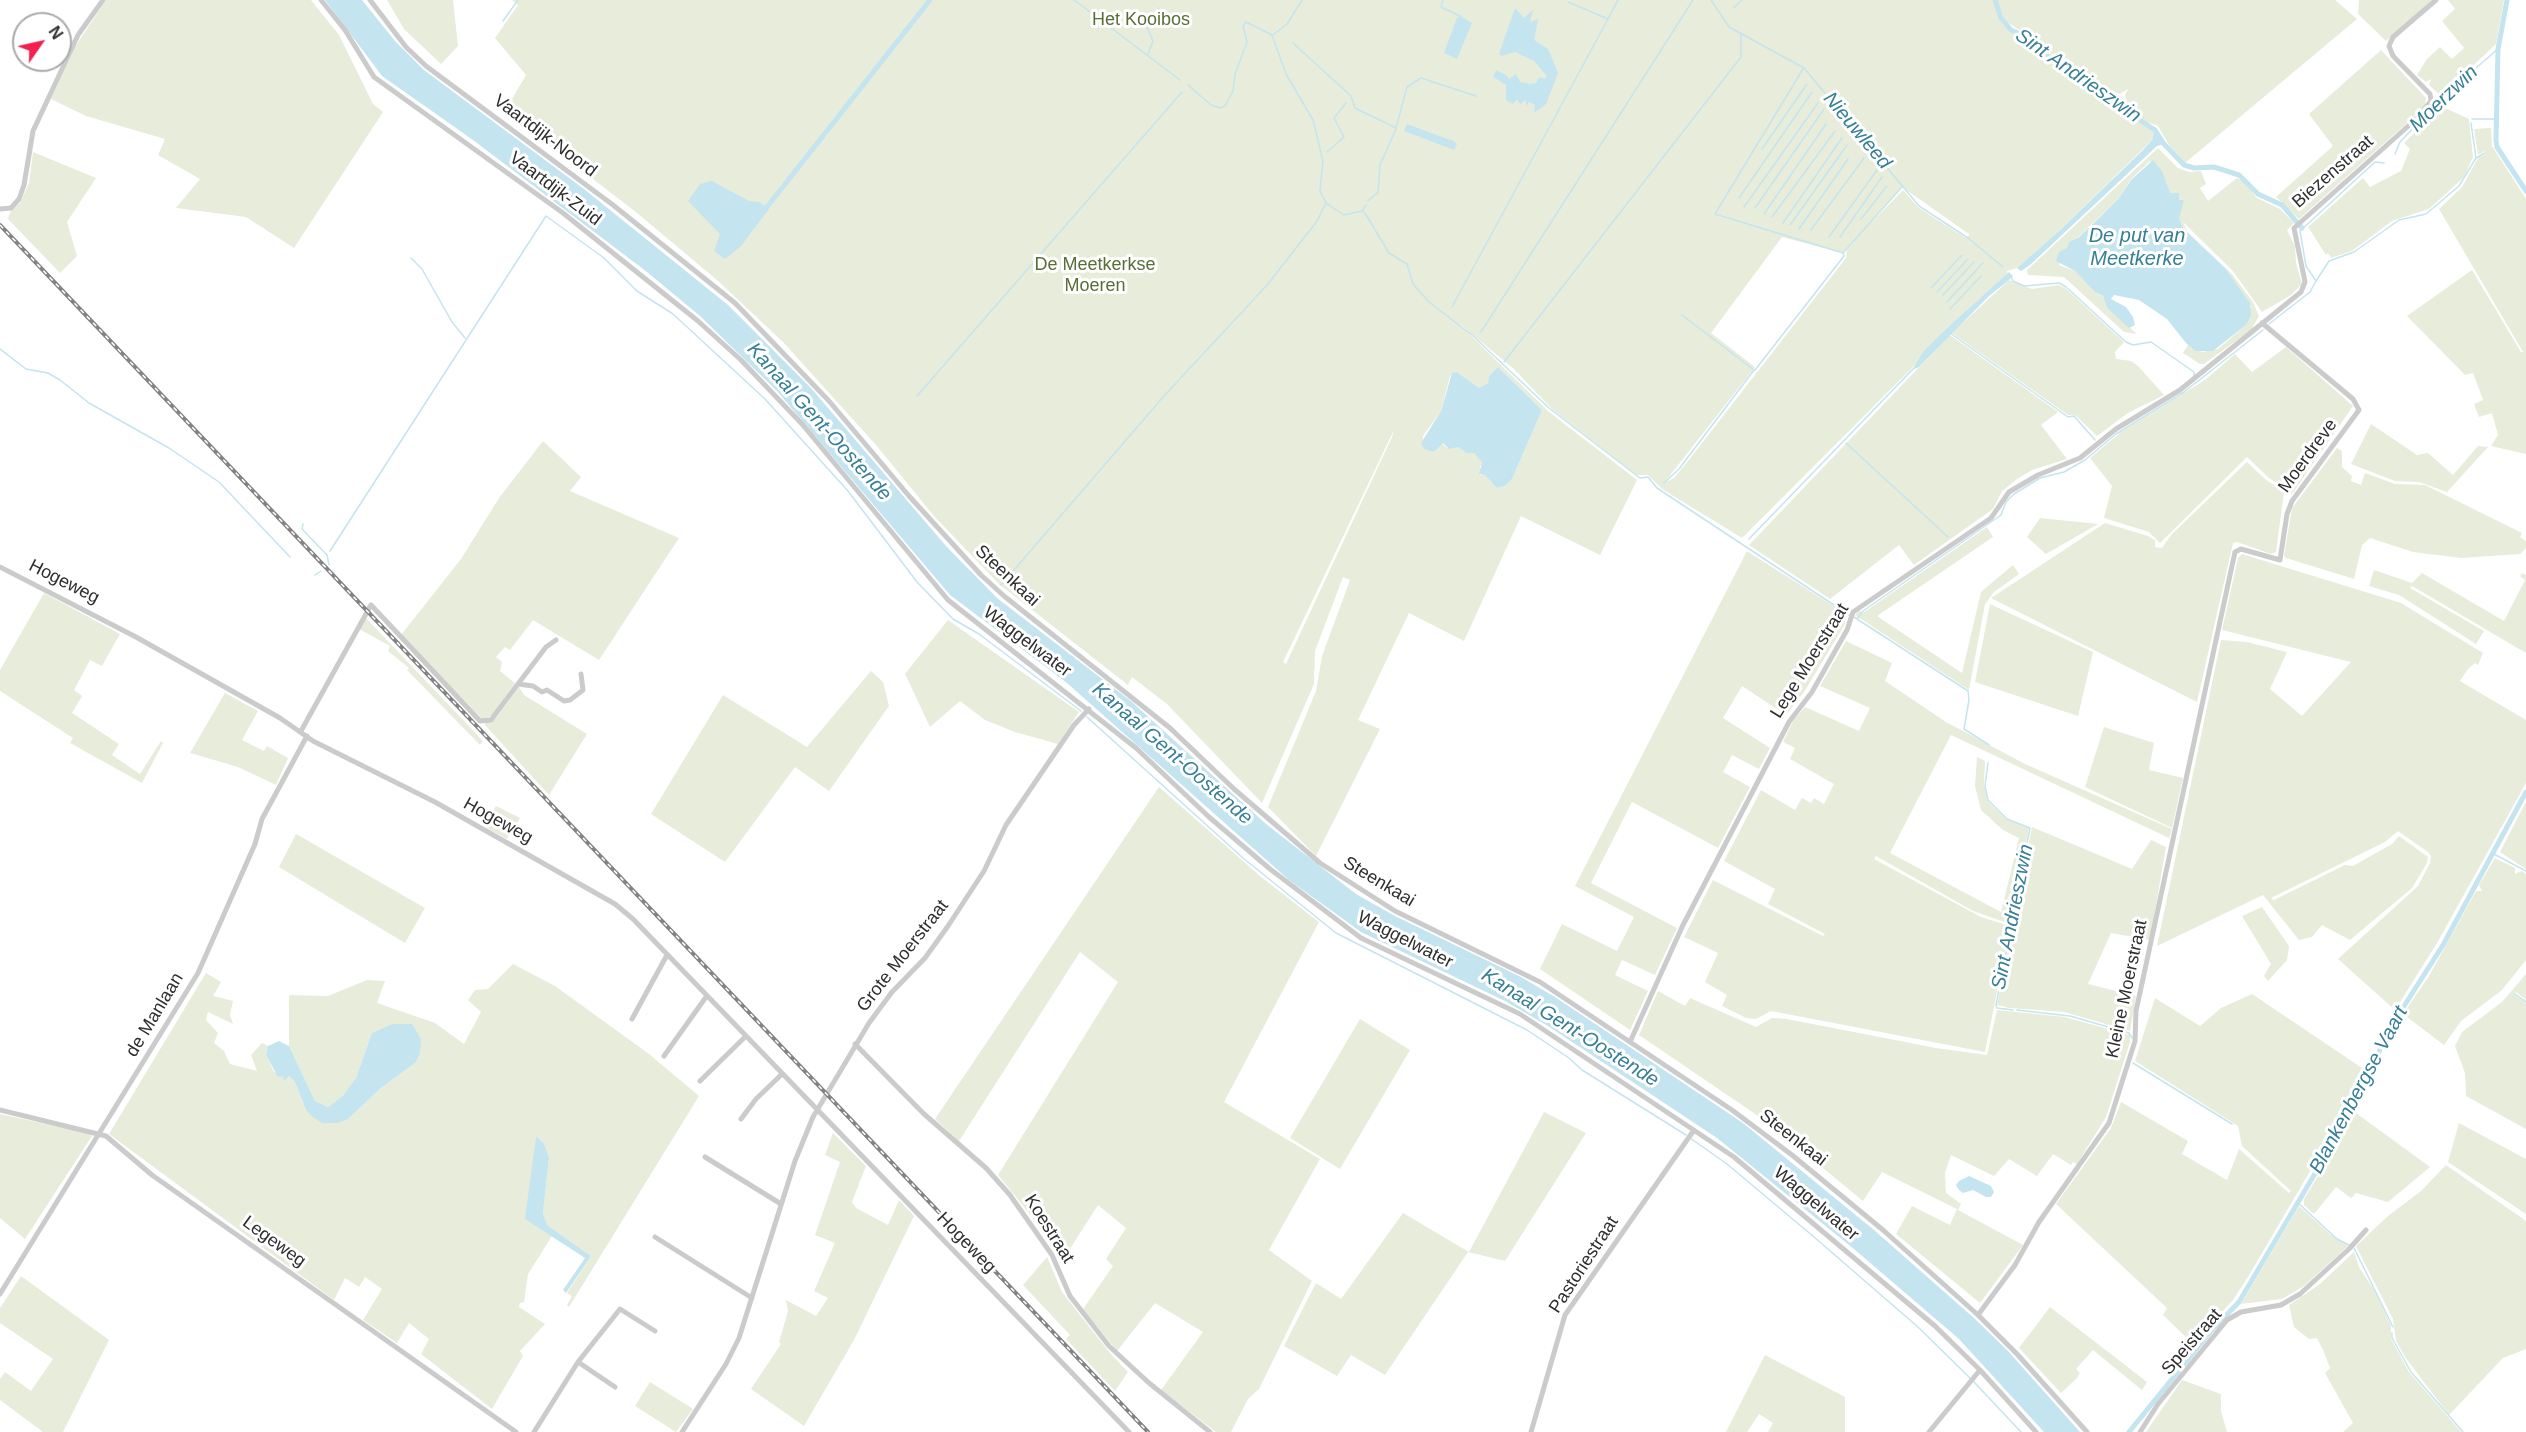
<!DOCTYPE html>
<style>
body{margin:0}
#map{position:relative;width:2526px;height:1432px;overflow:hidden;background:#fff;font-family:Helvetica,sans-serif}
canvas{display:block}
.north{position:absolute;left:12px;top:12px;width:60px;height:60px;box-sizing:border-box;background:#fff;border:2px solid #ababab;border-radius:50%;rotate:56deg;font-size:16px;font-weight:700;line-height:24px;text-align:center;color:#2e2e2e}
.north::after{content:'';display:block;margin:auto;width:21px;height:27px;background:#f5204f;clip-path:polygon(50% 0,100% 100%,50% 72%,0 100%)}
</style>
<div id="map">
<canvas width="2526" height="1432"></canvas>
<div class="north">N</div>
</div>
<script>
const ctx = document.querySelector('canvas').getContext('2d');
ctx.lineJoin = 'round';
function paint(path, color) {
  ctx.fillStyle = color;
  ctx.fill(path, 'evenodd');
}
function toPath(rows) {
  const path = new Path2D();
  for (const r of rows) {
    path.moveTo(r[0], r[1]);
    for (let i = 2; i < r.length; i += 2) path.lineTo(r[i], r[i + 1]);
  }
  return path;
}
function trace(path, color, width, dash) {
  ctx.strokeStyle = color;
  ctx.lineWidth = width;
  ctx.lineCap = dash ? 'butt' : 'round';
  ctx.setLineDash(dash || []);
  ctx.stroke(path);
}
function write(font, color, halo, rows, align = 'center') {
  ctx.font = font + ' Helvetica,sans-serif';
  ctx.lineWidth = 6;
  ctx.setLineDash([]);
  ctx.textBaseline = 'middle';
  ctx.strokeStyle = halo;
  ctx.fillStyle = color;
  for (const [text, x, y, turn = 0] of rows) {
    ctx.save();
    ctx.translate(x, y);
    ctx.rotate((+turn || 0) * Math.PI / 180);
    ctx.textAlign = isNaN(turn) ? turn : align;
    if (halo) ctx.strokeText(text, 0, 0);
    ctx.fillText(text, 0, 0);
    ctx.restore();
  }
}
paint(toPath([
 [106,0,311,0,339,35,373,104,383,112,294,248,246,217,176,208,200,179,158,155,165,139,86,116,51,99,75,47],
 [387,0,453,0,458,46,441,64,404,29],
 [512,0,1995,0,2001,18,2011,30,2030,38,2037,50,2062,63,2085,84,2086,81,2072,70,2061,55,2052,54,2039,47,2034,34,2023,32,2005,21,1997,0,2335,0,2357,19,2185,163,2169,145,2158,126,2144,121,2128,106,2125,95,2128,89,2120,94,2091,85,2155,130,2152,140,2059,231,2017,268,2007,271,2008,274,1945,330,1915,365,1742,538,1662,489,1648,475,1637,475,1552,409,1514,369,1456,321,1549,412,1637,480,1600,555,1521,516,1464,641,1409,613,1358,720,1380,729,1316,856,1268,807,1316,691,1322,656,1350,580,1343,577,1315,651,1314,684,1262,803,1167,704,1132,677,1128,685,999,584,934,516,876,445,784,343,717,280,637,213,505,111,526,75,495,38,518,5],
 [1902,187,1969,234,1969,235,1966,238,1931,216,1918,207,1903,190,1867,227],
 [1862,232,1847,250,1846,258,1688,461,1674,478,1664,483,1755,367,1711,333,1782,237,1843,253],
 [1498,367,1542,410,1512,479,1505,486,1497,488,1485,475,1480,475,1480,466,1483,462,1474,453,1463,451,1458,447,1447,448,1442,443,1434,452,1423,448,1423,436,1441,411,1450,376,1457,372,1479,388,1488,383,1489,376],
 [1394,430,1392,437,1286,664,1283,662],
 [2359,0,2433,0,2386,41,2358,14],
 [2448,0,2504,0,2496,44,2441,96,2429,85,2431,79,2426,82,2417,75,2427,59,2440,47,2452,59,2464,48,2442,21,2455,9],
 [2381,50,2426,98,2425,107,2299,219,2276,197,2333,146,2309,114],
 [2441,106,2469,119,2473,157,2464,177,2429,209,2392,221,2352,251,2331,258,2328,253,2326,255,2308,227,2363,178,2370,187,2401,171,2410,149,2404,143],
 [2491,128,2492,146,2526,199,2526,454,2491,446,2498,435,2492,413,2479,417,2474,404,2483,400,2473,373,2465,375,2407,316,2472,270,2521,352,2523,352,2439,209,2462,187,2478,158,2486,154,2485,151,2478,155,2474,129],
 [2158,148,2178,168,2189,172,2201,171,2206,184,2200,188,2208,201,2237,178,2245,183,2257,198,2280,209,2294,223,2287,230,2295,246,2296,263,2302,284,2291,295,2262,312,2233,271,2183,222,2188,233,2231,273,2253,302,2259,316,2251,330,2204,364,2200,364,2183,353,2188,345,2202,352,2218,349,2246,325,2251,306,2225,268,2183,228,2179,218,2179,200,2170,193,2150,161,2131,179,2119,198,2067,248,2059,265,2075,271,2098,294,2103,296,2107,308,2137,334,2124,332,2064,277,2028,275,2027,270],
 [33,152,96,178,67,222,77,256,60,273,8,219,11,211,20,203,29,183],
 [2009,280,2032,289,2058,285,2065,288,2124,342,2115,352,2116,359,2131,361,2138,366,2164,395,2128,413,2097,436,2075,415,2068,415,1952,333],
 [1950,335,2058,412,2041,425,2067,459,2032,470,2017,479,2002,491,1993,509,1914,565,1899,545,1830,599,1749,545],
 [2286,347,2353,406,2292,494,2269,478,2247,457,2160,543,2149,532,2104,518,2112,486,2090,458,2121,432,2205,380,2235,354,2252,372],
 [2371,424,2417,455,2428,453,2453,475,2478,446,2488,447,2447,492,2419,482,2395,481,2351,464],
 [543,441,581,477,570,491,679,538,599,660,533,620,510,650,505,647,496,657,502,662,500,671,515,683,493,715,483,720,401,635,461,559,499,498],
 [2337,448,2342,451,2342,467,2352,476,2351,481,2361,485,2365,473,2395,484,2425,485,2522,533,2520,537,2526,541,2526,548,2520,554,2461,558,2413,552,2370,538,2362,545,2354,579,2286,558,2284,556,2292,508],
 [2247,462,2265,479,2284,492,2276,552,2271,554,2237,542,2233,543,2197,702,1991,598,2105,523,2148,536,2155,540,2155,547,2162,548,2171,535],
 [2040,518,2098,524,2046,554,2027,537],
 [1987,527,1993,537,1877,616,1962,673,1981,592,2013,565,2019,574,1994,592,1985,604,1969,690,1855,615,1859,610,1863,613],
 [1747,551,1846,614,1845,624,1804,692,1786,715,1742,686,1723,718,1770,748,1759,769,1732,755,1723,772,1750,787,1718,848,1632,802,1591,883,1677,928,1655,975,1622,960,1615,975,1648,991,1630,1030,1540,969,1562,924,1617,951,1634,917,1575,886],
 [2242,554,2401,603,2483,653,2478,665,2475,663,2468,669,2460,681,2526,720,2526,783,2437,943,2395,1010,2338,959,2418,886,2430,863,2431,856,2428,852,2398,831,2385,842,2271,898,2274,900,2345,865,2353,866,2392,844,2399,836,2428,857,2427,863,2412,888,2350,940,2322,925,2312,937,2299,940,2263,895,2157,946,2221,640,2247,642,2287,652,2270,689,2302,716,2351,662,2222,630,2238,558],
 [2374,570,2412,583,2422,573,2504,621,2525,580,2520,576,2522,573,2526,575,2526,653,2412,586,2410,588,2484,631,2476,644,2399,595,2369,586],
 [44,593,120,634,102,666,90,660,74,690,82,696,72,713,119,744,112,755,140,774,161,741,163,743,142,783,70,743,73,738,0,691,0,670],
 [1990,604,2093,652,2078,716,1975,682],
 [365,617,483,741,480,745,407,670,409,668,388,651,390,646,359,629],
 [948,620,1079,712,1058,744,1015,732,985,720,960,701,930,727,905,674],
 [1846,641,1892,663,1885,681,1946,722,2025,764,2172,829,2169,838,1951,735,1890,853,2001,912,2019,838,2003,830,1981,810,1975,786,1977,757,1985,761,1984,786,1989,803,2006,819,2029,828,2010,924,1973,911,1876,856,1874,859,1981,917,2010,926,1985,1052,1771,1011,1756,1019,1746,1018,1722,1006,1727,995,1705,982,1718,953,1684,937,1713,880,1823,936,1825,934,1768,904,1775,889,1724,861,1761,790,1795,810,1802,798,1811,803,1814,798,1824,804,1834,784,1790,759,1795,748,1783,742,1793,721,1805,707,1859,731,1870,708,1820,686],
 [871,671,883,682,889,706,829,791,795,767,725,862,651,814,723,695,807,747],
 [519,687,524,695,587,734,549,795,484,724,497,717],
 [225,693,258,711,242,740,264,751,267,746,288,758,276,785,238,767,190,753],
 [2104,727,2154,743,2149,770,2183,778,2172,828,2085,787],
 [1159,787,1260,876,1319,922,1224,1102,1320,1159,1269,1250,1312,1281,1259,1389,1248,1399,1231,1432,1216,1432,1161,1390,1203,1332,1155,1303,1117,1351,1083,1309,1113,1266,1106,1259,1126,1228,1098,1205,1061,1263,1037,1223,998,1175,1118,982,1080,952,959,1141,935,1119],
 [2526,802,2526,869,2500,852],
 [496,806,520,818,507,839,483,826],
 [2032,827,2132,869,2151,840,2166,847,2150,940,2111,933,2088,984,2136,996,2130,1031,2064,1012,2009,1008,1997,1005],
 [296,834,425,908,405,943,279,867],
 [2495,858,2515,868,2515,874,2522,871,2526,874,2526,960,2502,990,2461,1021,2444,1045,2403,1014,2429,976,2476,891,2482,891,2479,885],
 [2262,907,2289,946,2287,960,2268,981,2264,976,2271,964,2242,916],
 [513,964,555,986,649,1054,699,1096,569,1307,567,1305,572,1296,567,1293,591,1256,547,1225,543,1213,549,1158,536,1136,526,1219,552,1236,528,1274,524,1302,520,1303,519,1307,545,1324,520,1351,523,1356,492,1409,421,1354,429,1339,409,1323,397,1343,363,1320,382,1289,365,1277,359,1287,345,1278,334,1300,109,1134,206,973,221,982,213,996,233,1001,230,1015,233,1024,208,1012,206,1020,218,1033,214,1043,224,1051,230,1064,257,1071,251,1055,262,1043,268,1046,266,1055,274,1072,289,1076,295,1082,306,1110,348,1119,381,1088,415,1063,412,1024,393,1024,368,1044,356,1078,343,1097,328,1107,315,1101,289,1046,289,995,328,996,367,980,385,981,377,1003,435,1023,464,1044,481,1012,468,1000,475,990,488,989],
 [2526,974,2526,1000,2516,992,2514,994,2526,1003,2526,1129,2466,1096,2465,1073,2455,1046,2462,1032,2502,1002],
 [1658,991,1685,1006,1690,998,1756,1027,1772,1018,1787,1019,1936,1048,1987,1055,1997,1010,2065,1017,2130,1035,2130,1042,2106,1117,2077,1164,2073,1162,2071,1165,2053,1154,2037,1176,2009,1159,1994,1176,1951,1155,1945,1173,1946,1193,1961,1204,1958,1210,2023,1245,1980,1303,1896,1234,1912,1206,1950,1225,1957,1209,1882,1172,1863,1201,1767,1122,1639,1035],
 [2252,994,2368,1072,2248,1277,2233,1300,2193,1344,2163,1315,2167,1308,2056,1204,2111,1128,2121,1102,2188,1141,2182,1154,2227,1180,2239,1149,2289,1193,2291,1191,2242,1146,2238,1126,2135,1061,2155,998,2200,1026,2221,1008],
 [1360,1019,1410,1050,1340,1169,1290,1138],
 [1544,1112,1586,1133,1505,1261,1468,1252,1385,1375,1351,1355,1337,1376,1284,1346,1316,1283,1341,1299,1403,1213,1469,1252],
 [2356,1113,2430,1167,2388,1202,2356,1193,2351,1198,2336,1187,2314,1214,2304,1205,2304,1199],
 [0,1114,88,1133,92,1136,25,1239,0,1218],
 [2459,1123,2526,1159,2526,1214,2448,1162],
 [833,1133,866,1166,852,1202,856,1208,888,1225,899,1200,914,1216,854,1340,804,1426,751,1389,781,1344,779,1342,788,1311,786,1300,816,1316,828,1298,814,1291,835,1243,815,1235,840,1162,825,1155],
 [2446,1165,2526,1221,2526,1349,2503,1358,2449,1415,2405,1357,2396,1341,2393,1319,2356,1246,2388,1216,2421,1191],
 [2299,1206,2331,1235,2348,1246,2304,1286,2282,1299,2241,1304],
 [2354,1252,2359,1267,2376,1293,2391,1326,2391,1339,2409,1372,2461,1432,2343,1432,2353,1423,2325,1373,2330,1368,2323,1350,2317,1338,2309,1339,2294,1327,2289,1305,2320,1284],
 [1047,1257,1062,1292,1110,1353,1128,1372,1115,1391,1066,1339,1070,1335,1023,1285],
 [21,1276,109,1340,63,1432,43,1432,0,1400,0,1379,5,1372,31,1391,53,1359,0,1323,0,1308],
 [2050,1307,2147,1382,2142,1390,2093,1350,2076,1369,2080,1373,2077,1378,2061,1393,2019,1348],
 [1765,1355,1845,1397,1845,1432,1768,1432,1773,1423,1759,1414,1747,1432,1726,1432],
 [2182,1380,2221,1394,2221,1411,2227,1432,2146,1432],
 [650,1382,693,1409,676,1432,635,1406]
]), '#e7edda');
paint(toPath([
 [325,0,362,0,395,41,424,70,584,189,728,305,811,388,946,546,997,598,1132,702,1266,824,1356,894,1395,916,1521,977,1555,997,1743,1123,1874,1230,1975,1319,2008,1351,2080,1432,2044,1432,1959,1339,1854,1249,1717,1138,1548,1026,1505,1001,1361,932,1289,880,1067,683,950,595,777,391,700,316,647,272,473,140,382,76],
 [1515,8,1524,18,1533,10,1530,22,1538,19,1534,40,1548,49,1558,73,1546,104,1534,113,1535,105,1529,102,1526,107,1526,100,1520,104,1517,99,1513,104,1506,100,1506,85,1493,77,1496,70,1506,75,1509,79,1516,74,1520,82,1529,84,1536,83,1539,77,1545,79,1547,76,1534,61,1515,52,1502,56,1499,54],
 [1460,16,1472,23,1457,59,1444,53,1457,18],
 [1407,124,1453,141,1457,144,1454,150,1404,131],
 [2155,130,2164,144,2157,146,2030,265,2021,271,2017,268,2059,231,2142,151,2152,140],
 [2153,160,2162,171,2170,193,2179,193,2179,200,2184,200,2179,218,2183,228,2225,268,2250,303,2251,315,2246,325,2213,351,2196,351,2186,343,2167,319,2139,300,2114,295,2111,299,2126,307,2133,317,2135,325,2129,328,2107,308,2103,296,2095,292,2075,271,2056,261,2059,252,2067,248,2069,242,2078,238,2099,218,2119,198,2131,180],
 [712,181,749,201,759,202,769,209,741,246,725,259,714,251,720,234,688,201,700,184],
 [2009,272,2013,276,2009,280,1989,296,1919,367,1912,370,1924,351,1945,330],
 [1498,367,1542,410,1512,479,1505,486,1497,488,1485,475,1479,474,1482,462,1474,453,1466,453,1458,447,1449,449,1443,443,1434,452,1424,449,1421,443,1441,411,1452,373,1457,372,1479,388,1488,383,1489,376],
 [393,1024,412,1024,421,1039,420,1053,415,1063,381,1088,348,1119,337,1123,322,1123,313,1117,306,1110,295,1082,289,1076,284,1081,283,1076,278,1077,266,1055,268,1046,279,1041,289,1046,315,1101,328,1107,343,1096,356,1078,372,1033],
 [536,1136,544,1144,549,1158,543,1213,547,1225,591,1256,566,1293,563,1290,585,1258,525,1219],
 [1969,1176,1991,1186,1994,1192,1991,1197,1986,1197,1973,1190,1963,1193,1959,1190,1956,1185,1959,1181]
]), '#c4e4ef');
trace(toPath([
 [1074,0,1180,80],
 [1443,0,1441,7,1460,16],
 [1711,0,1729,27,1804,68,1919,206,1968,238,2003,267],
 [1568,2,1608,19,1618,0],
 [1734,8,1742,0],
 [503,21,518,0],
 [1273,35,1287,24,1302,0],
 [1293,43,1351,96,1355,108,1396,128,1407,87,1421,78,1476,96],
 [1148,54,1153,41,1146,25,1159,8],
 [1803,69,1715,214,1843,253,1902,187],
 [1188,85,1211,105,1220,108,1225,106,1233,91,1235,74,1247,42,1243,26,1246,22,1272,35,1286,74,1313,120,1323,161,1320,191,1326,203,1344,215,1362,211,1365,213,1389,253,1407,264,1413,284,1429,302,1472,335,1549,408,1640,478,1648,477,1657,488,1849,615],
 [2472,119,2496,119],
 [1762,149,1807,84],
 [1327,152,1344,137,1334,118,1346,103],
 [2395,154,2400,142,2447,93,2498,49],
 [2476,158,2485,153],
 [1739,198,1812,92],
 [1368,201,1378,192,1380,165,1396,129],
 [1744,207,1818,103],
 [1755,208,1824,109],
 [1362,211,1366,205],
 [1764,214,1826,124],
 [1772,217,1835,131],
 [1861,219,1887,186],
 [1783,223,1842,138],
 [1790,225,1847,145],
 [1799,229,1848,159],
 [1811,230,1864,158],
 [1829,237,1877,170],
 [1840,237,1882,177],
 [411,258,422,269,452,322,465,338],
 [2011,277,2013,281,2024,286,2059,283,2066,287,2126,342,2133,345,2151,342,2194,372,2194,376],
 [2316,281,2329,261,2354,252,2399,220,2426,214,2459,186,2476,158,2471,123],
 [1931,288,1962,255],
 [1937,292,1968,259],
 [1943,295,1974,262],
 [1947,302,1983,263],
 [1452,307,1608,19],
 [1950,309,1981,276],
 [2269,324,2310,292,2316,281,2306,266,2300,231,2375,162,2384,163],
 [1481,332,1693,0],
 [1950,333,2068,417,2074,416,2095,440],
 [0,349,26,369,48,373,60,380,89,403,169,448,219,482,290,557],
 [1504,362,1741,57,1741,33],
 [1755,370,1844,256,1843,253],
 [917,396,1182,92],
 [1846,443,1948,537],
 [1664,483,1679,469,1754,370,1682,315],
 [303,524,302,529,327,555,329,565],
 [1749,539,1913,369],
 [330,551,546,216,604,258,637,291,673,314,765,399,848,491,917,582,953,619,979,634,1081,711],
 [315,575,321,571],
 [1001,585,1164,396,1268,284,1317,221,1326,203],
 [1854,617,1968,691,1969,700,1964,729,1989,745],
 [1857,619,1863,611,2001,515,2006,502,2014,494,2040,478,2064,472,2085,460,2116,434,2184,392,2263,330],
 [1087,717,1243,858,1336,933,1527,1030,1569,1058,1582,1070,1686,1135],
 [1988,763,1985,786,1988,800,2007,819,2030,828,1996,1005,1997,1008,2013,1010],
 [2492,853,2526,871],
 [2515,994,2526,1002],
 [2017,1010,2070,1016,2129,1033,2132,1038],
 [2133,1063,2232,1124],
 [1690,1138,1727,1164,1814,1237,1918,1327,1971,1379],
 [2297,1202,2337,1239,2349,1245],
 [2354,1248,2393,1327],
 [2392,1333,2392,1338,2411,1372,2463,1432],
 [1974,1382,2021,1432]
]), '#c4e4ef', 1.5);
trace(toPath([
 [1995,0,2001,18,2011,30,2030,38,2037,50,2062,63,2073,76,2155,130,2164,144,2184,165,2194,168,2214,167,2239,175,2258,194,2282,205,2302,228],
 [2507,0,2498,49,2496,140,2497,147,2526,191],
 [767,207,930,0],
 [2129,1432,2211,1331,2239,1302,2365,1089,2385,1036,2443,945,2526,792]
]), '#c4e4ef', 5);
trace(toPath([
 [321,0,345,30,374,77,563,213,698,321,741,360,802,424,948,600,1136,748,1209,817,1270,869,1361,938,1520,1014,1734,1157,1935,1326,1980,1370,2036,1432],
 [370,0,406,47,426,66,613,205,735,303,829,401,909,496,981,575,1004,596,1170,728,1234,789,1320,863,1395,911,1540,982,1732,1110,1792,1155,1883,1230,1978,1315,2017,1354,2087,1432],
 [0,209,11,208,19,199,24,185,33,131,78,35,103,0],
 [0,567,136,637,280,718,313,741,435,802,615,904,633,919,1129,1432],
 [556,640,546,647,518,684,533,686,542,692,547,690,564,701,570,700,583,690,581,674],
 [301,731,371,605,480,721,491,720,518,684],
 [632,1019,667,955],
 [1630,1042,1683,925,1789,722,1812,692,1847,630,1853,612,1991,518,2009,492,2038,475,2080,458,2116,429,2180,390,2301,292,2305,282,2294,228,2415,120,2431,101,2430,94,2393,56,2389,46,2393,37,2436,0],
 [855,1044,924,1114,986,1168,1010,1195,1052,1255,1070,1296,1109,1346,1149,1383,1210,1432],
 [664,1056,706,997],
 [700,1081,745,1037],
 [0,1110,106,1136,152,1175,516,1432],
 [741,1119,756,1099,781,1075],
 [705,1157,781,1204],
 [655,1237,752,1298],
 [0,1294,198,973,255,844,262,819,307,736],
 [1978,1315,2015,1265,2039,1222,2109,1123,2135,1041,2136,1011,2235,552,2241,549,2280,560,2287,514,2292,501,2359,410,2353,399,2262,323],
 [578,1362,620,1309,655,1331],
 [534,1432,578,1362,615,1387],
 [682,1432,726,1364,739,1338,795,1161,813,1117,869,1023,892,992,925,958,948,926,984,871,1006,825,1074,725,1089,709],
 [1531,1432,1565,1315,1694,1130],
 [1929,1432,1980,1370],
 [2140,1432,2158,1404,2227,1320,2241,1312,2281,1305,2300,1294,2349,1249,2366,1230]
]), '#cbcbcb', 5);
const rail = toPath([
 [0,225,1148,1432]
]);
trace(rail, '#838383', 4);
trace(rail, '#fff', 1.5, [4.5]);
write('18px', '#596e37', '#fff', [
 ["Het Kooibos",1141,20],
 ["De Meetkerkse",1095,265],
 ["Moeren",1095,286]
]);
write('18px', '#2e2e2e', '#fff', [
 ["Vaartdijk-Noord",545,136,37],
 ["Biezenstraat",2333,172,-41],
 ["Vaartdijk-Zuid",555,189,37],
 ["Moerdreve",2308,456,-54],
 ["Steenkaai",1007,576,43],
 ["Hogeweg",64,582,27],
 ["Waggelwater",1027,642,37],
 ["Lege Moerstraat",1810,661,-58],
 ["Hogeweg",498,821,29],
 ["Steenkaai",1379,882,31],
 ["Waggelwater",1405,940,27],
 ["Grote Moerstraat",903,956,-52],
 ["Kleine Moerstraat",2127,989,-78],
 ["de Manlaan",155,1015,-59],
 ["Steenkaai",1793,1138,38],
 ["Waggelwater",1816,1204,40],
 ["Koestraat",1049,1229,58],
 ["Legeweg",274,1242,36],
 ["Hogeweg",966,1243,46],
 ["Pastoriestraat",1584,1265,-57],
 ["Speistraat",2192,1342,-49]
]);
write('italic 20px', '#357f97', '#fff', [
 ["Sint Andrieszwin",2078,76,35],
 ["Moerzwin",2444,99,-44],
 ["Nieuwleed",1857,131,50],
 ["De put van",2137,236],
 ["Meetkerke",2137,259],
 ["Kanaal Gent-Oostende",819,422,48],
 ["Kanaal Gent-Oostende",1172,754,41],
 ["Sint Andrieszwin",2013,917,-79],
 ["Kanaal Gent-Oostende",1570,1028,32],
 ["Blankenbergse Vaart",2359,1090,-62]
]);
</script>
